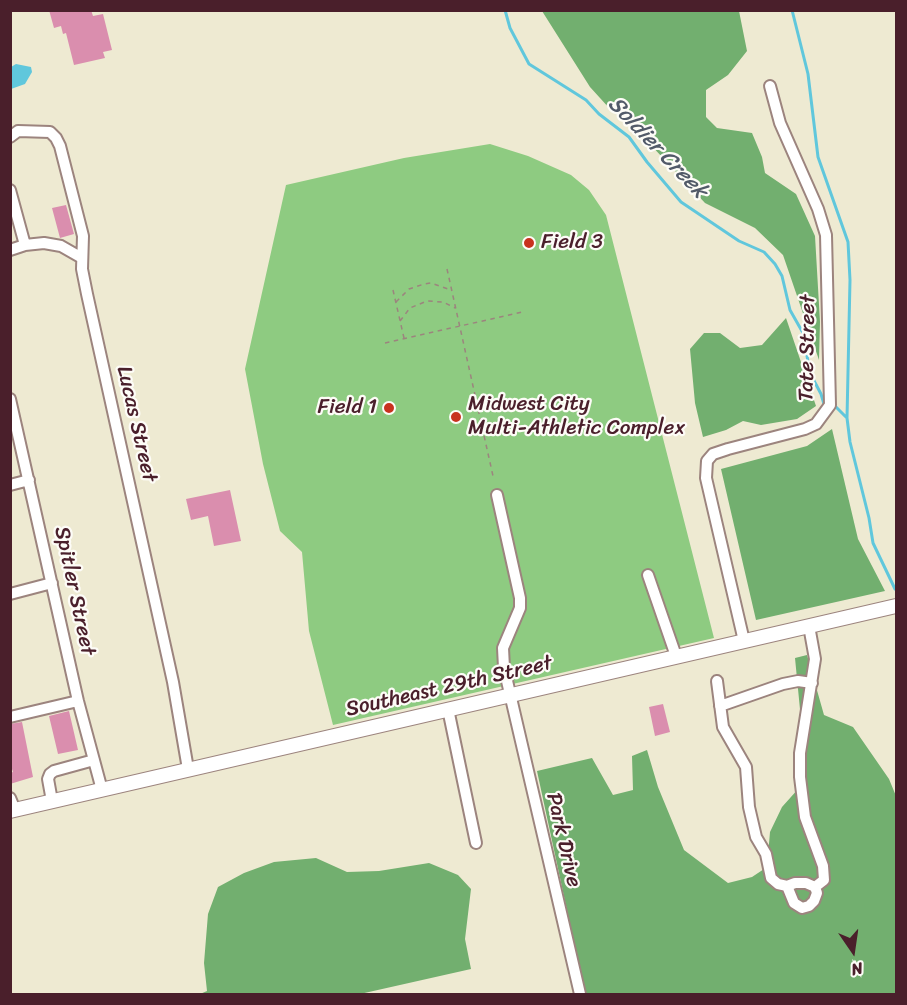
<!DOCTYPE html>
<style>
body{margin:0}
#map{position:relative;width:907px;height:1005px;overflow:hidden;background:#eeead2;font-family:Sriracha,sans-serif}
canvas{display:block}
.frame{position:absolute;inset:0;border:12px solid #4a1f2b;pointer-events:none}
.north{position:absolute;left:823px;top:921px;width:60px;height:60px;-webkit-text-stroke:4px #fdfcf7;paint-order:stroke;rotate:167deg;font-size:16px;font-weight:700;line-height:24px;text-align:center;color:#4a1f2b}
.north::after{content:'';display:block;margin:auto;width:21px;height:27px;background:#4a1f2b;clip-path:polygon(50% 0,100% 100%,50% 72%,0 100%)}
</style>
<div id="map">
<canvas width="907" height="1005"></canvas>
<div class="frame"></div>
<div class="north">N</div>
</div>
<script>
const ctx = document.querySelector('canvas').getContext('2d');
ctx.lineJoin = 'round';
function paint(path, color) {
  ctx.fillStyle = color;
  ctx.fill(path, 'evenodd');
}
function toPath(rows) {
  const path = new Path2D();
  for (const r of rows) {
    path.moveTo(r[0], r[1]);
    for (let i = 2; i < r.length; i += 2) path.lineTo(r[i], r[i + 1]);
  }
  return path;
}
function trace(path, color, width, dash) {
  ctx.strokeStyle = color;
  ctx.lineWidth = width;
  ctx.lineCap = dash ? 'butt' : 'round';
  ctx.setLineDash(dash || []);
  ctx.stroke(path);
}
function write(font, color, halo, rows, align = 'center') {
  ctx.font = font + ' Sriracha,sans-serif';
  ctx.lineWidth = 4.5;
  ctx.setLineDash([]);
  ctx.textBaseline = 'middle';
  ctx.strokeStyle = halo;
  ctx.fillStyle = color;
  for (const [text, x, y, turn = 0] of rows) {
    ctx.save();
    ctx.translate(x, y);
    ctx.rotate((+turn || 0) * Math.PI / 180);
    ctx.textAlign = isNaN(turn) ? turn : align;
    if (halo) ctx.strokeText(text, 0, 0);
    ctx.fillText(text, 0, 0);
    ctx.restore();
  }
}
paint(toPath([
 [490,144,528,156,571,175,589,190,606,215,714,638,333,725,309,631,302,552,280,531,263,464,245,369,286,185,404,158]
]), '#8ecb81');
paint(toPath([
 [542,11,739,11,747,51,728,75,706,90,706,117,717,128,752,133,762,157,765,173,796,194,815,236,820,322,819,360,783,255,755,228,705,203,634,127,610,109,590,87],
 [786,318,816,406,797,419,761,425,743,421,726,430,703,437,695,403,690,349,704,333,720,333,740,348,762,345],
 [832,429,858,539,885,591,756,620,721,469,807,446],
 [807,655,824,715,853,727,889,779,896,796,896,994,585,994,537,771,592,758,613,795,633,790,632,756,647,750,658,787,684,850,728,883,752,877,767,867,770,832,782,807,799,788,802,730,795,658],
 [316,858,347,872,379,871,429,863,458,875,471,889,465,939,471,969,360,994,200,994,207,991,204,963,208,914,218,887,244,873,274,862]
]), '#72af6f');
paint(toPath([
 [16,64,31,67,32,72,25,84,11,89,11,67]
]), '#60c7dc');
trace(toPath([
 [505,10,510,28,529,64,586,100,599,114,629,137,647,162,681,202,739,241,764,252,775,264,782,276,790,310,803,333,810,373,821,394,824,404],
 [792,10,808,74,818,157,848,242,850,280,847,418,850,442,869,518,873,543,895,589],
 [835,406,847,418]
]), '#60c7dc', 3);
paint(toPath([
 [49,10,91,10,93,16,103,14,112,50,103,52,105,58,74,65,66,33,63,34,61,26,54,28],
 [66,205,74,234,60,238,52,208],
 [230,490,241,541,214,546,208,516,191,520,186,499],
 [663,704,670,732,655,736,649,707],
 [69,711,78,750,58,754,49,716],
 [22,722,33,777,10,784,10,773,13,772,10,763,10,724]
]), '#da8eae');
const minor = toPath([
 [10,137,18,131,50,132,56,138,60,146,83,236,82,269,87,294,173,682,188,769],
 [10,190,25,245],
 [10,250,25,245,44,243,61,246,82,258],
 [10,399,78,701,102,790],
 [10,485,29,480],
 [497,495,520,598,520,608,503,648,504,668,580,994],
 [648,575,676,656],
 [10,594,52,583],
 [744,641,706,478,707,461,713,454,728,449,805,429,816,424,830,405,826,235,818,209,780,123,770,86],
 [717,681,723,727,746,767,749,807,756,837,766,854,771,878,778,884,787,886,795,883,806,883,815,887,824,880,823,866,805,817,800,777,800,753,815,659,809,626],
 [720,706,783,684,798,681,812,683],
 [448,709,476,843],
 [10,717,78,701],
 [10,798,15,810],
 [52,801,48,779,50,774,54,771,94,760],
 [787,886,794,903,802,908,809,906,814,901,817,893,815,887]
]);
const major = toPath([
 [10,811,896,606]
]);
trace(minor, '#9c847e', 14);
trace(major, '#9c847e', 16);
trace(toPath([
 [447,269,493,476],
 [393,290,404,338],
 [396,302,409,289,424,284,431,283,451,290],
 [400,321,410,308,427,301,443,302,455,308],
 [385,343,522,312]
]), '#9c847e', 1.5, [4.5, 4.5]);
trace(minor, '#fff', 10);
trace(major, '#fff', 14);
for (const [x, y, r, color] of [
 [529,243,6,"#c8321e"],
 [389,408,6,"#c8321e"],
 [456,417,6,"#c8321e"]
]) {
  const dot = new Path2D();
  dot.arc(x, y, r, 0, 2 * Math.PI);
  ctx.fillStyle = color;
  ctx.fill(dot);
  trace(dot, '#fdfcf7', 2);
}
write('21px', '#4a1f2b', '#fdfcf7', [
 ["Field 3",541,243],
 ["Midwest City",468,405],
 ["Multi-Athletic Complex",468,429],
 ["Field 1",377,408,"right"]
], 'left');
write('21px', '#4a1f2b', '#fdfcf7', [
 ["Tate Street",808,348,-89],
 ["Lucas Street",136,424,77],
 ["Spitler Street",74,591,78],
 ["Southeast 29th Street",449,687,-13],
 ["Park Drive",563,840,77]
]);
write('italic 22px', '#525a69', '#fdfcf7', [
 ["Soldier Creek",657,148,46]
]);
</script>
